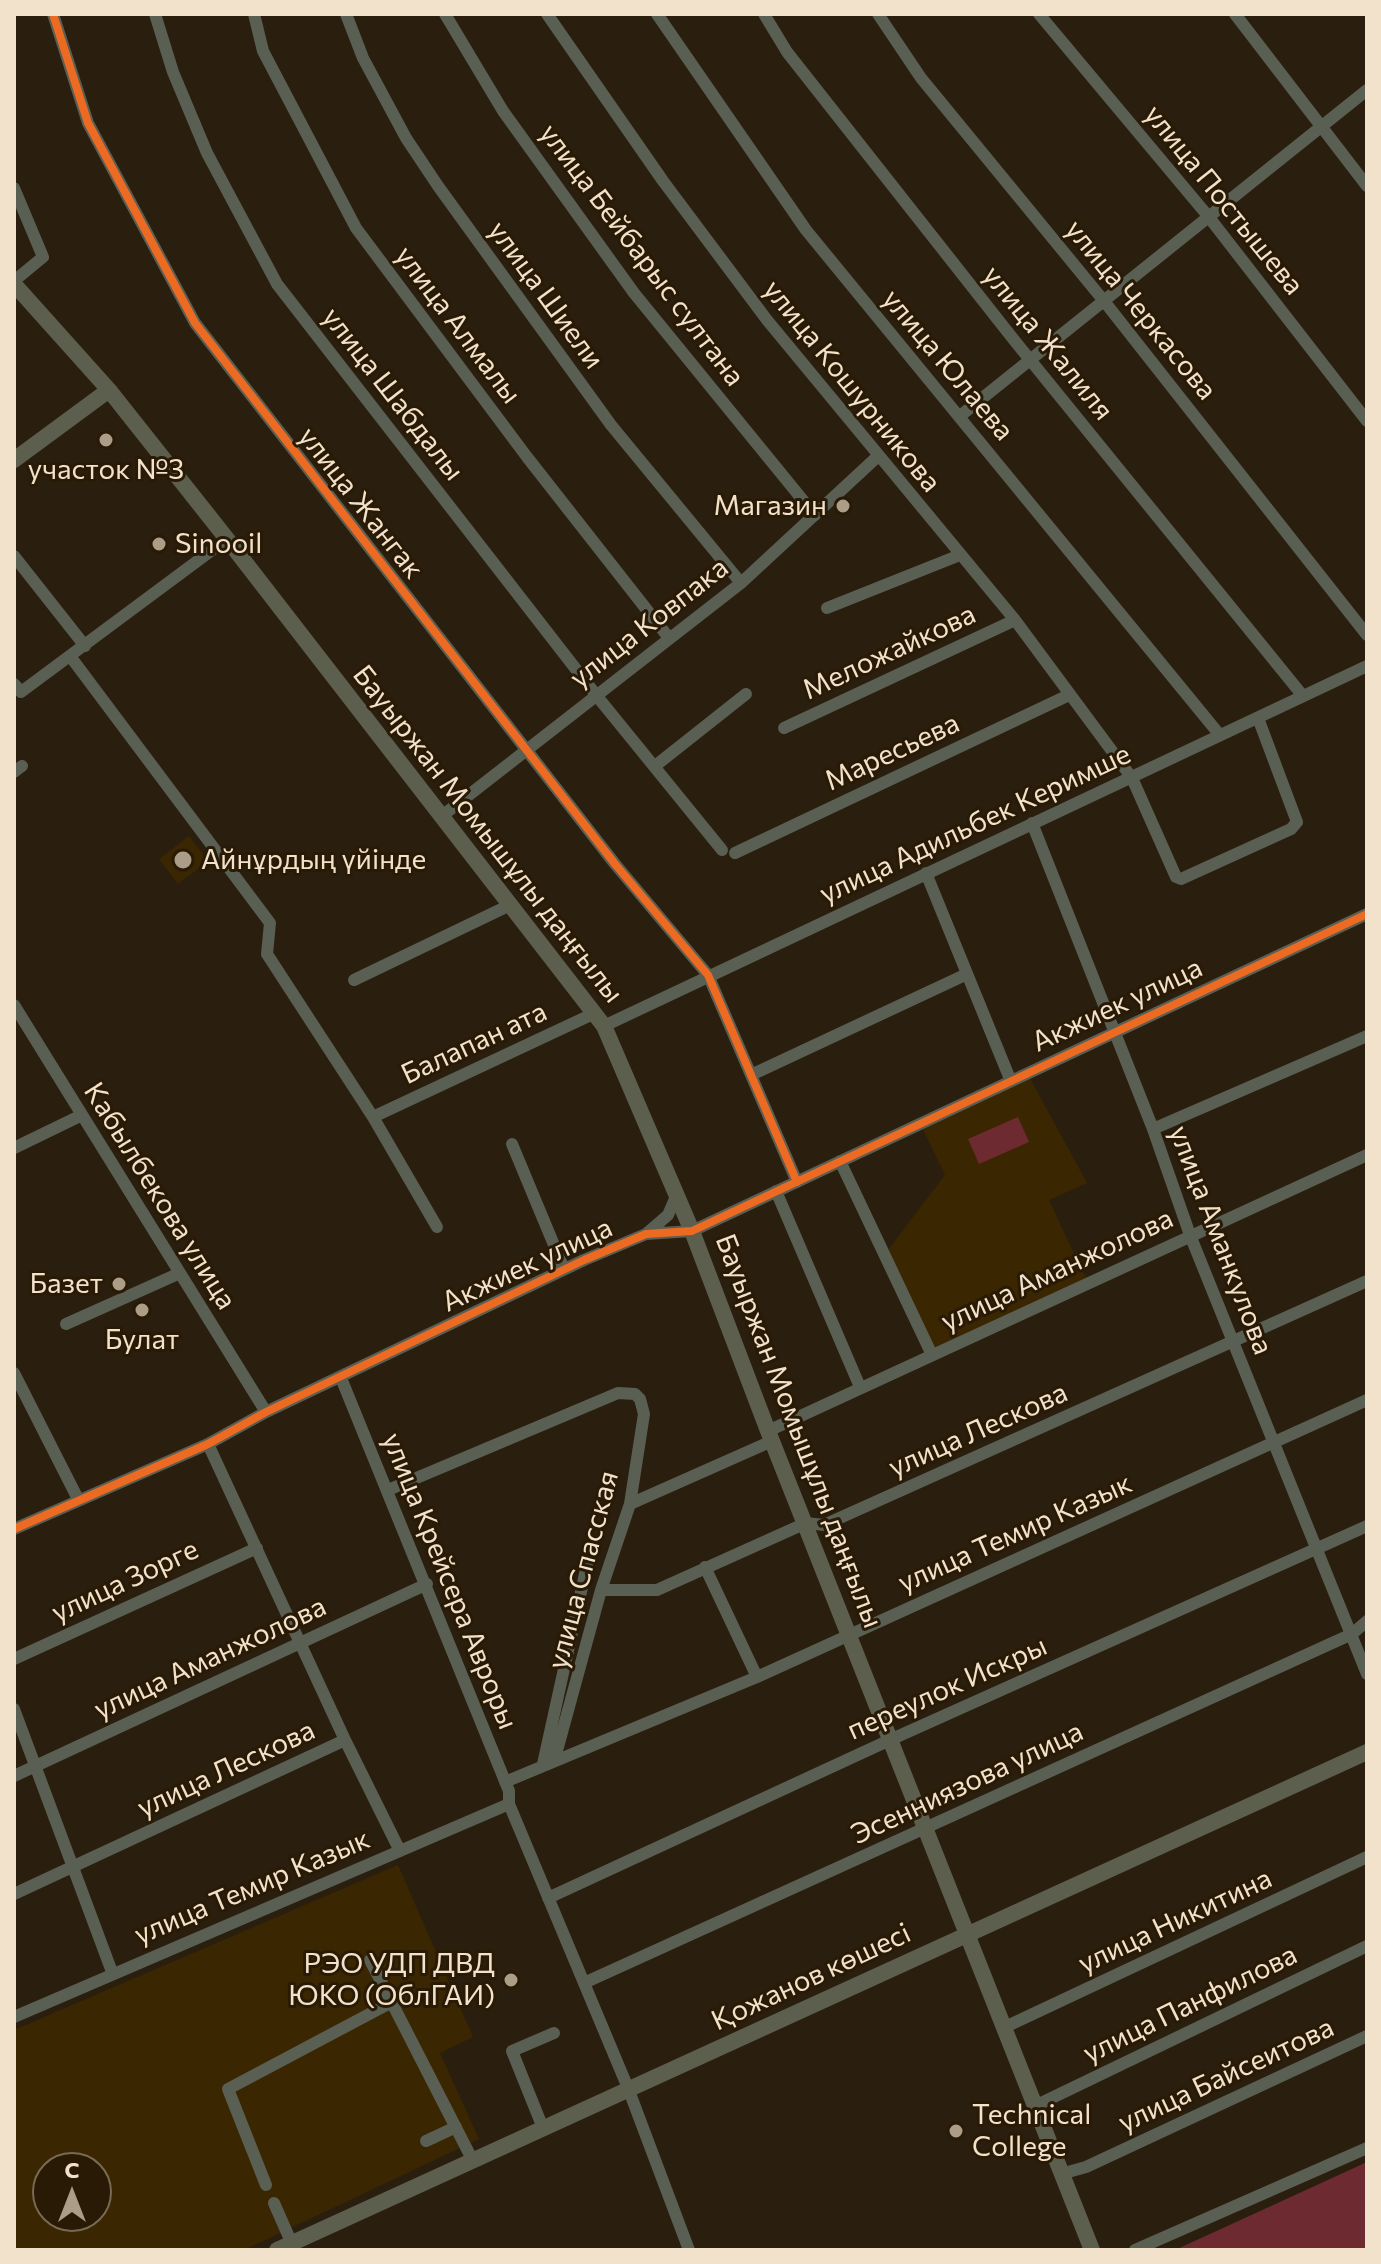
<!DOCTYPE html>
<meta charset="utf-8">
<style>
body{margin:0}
#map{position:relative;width:1381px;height:2264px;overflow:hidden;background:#2a1f0e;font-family:Commissioner,sans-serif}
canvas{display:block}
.frame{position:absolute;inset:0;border:16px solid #f2e1cb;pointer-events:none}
.north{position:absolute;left:32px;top:2152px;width:80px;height:80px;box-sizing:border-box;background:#291a05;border:2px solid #796a54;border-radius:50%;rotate:0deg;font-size:22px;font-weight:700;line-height:32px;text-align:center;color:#f2e1cb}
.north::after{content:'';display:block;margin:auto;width:28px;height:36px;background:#ac9d89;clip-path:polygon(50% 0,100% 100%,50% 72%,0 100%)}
</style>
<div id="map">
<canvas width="1381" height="2264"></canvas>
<div class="frame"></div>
<div class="north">С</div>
</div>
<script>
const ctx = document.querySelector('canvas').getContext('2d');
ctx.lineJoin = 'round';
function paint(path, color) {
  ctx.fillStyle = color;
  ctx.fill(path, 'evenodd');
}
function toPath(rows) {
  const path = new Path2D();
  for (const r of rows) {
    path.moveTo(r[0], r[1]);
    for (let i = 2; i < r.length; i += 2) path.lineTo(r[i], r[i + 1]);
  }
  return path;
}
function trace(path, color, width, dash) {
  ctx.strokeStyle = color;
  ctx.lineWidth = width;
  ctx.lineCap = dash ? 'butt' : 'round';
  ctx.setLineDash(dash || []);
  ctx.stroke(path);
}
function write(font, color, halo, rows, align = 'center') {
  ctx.font = font + ' Commissioner,sans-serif';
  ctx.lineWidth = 6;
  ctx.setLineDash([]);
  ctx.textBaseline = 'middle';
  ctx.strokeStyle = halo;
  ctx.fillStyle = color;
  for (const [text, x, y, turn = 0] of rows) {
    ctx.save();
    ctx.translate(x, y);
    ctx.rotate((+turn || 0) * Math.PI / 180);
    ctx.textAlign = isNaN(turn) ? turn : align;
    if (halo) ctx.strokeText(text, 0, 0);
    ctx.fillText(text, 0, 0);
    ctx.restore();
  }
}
paint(toPath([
 [189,836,208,861,178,884,159,859],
 [1026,1071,1087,1183,1049,1200,1088,1283,932,1355,885,1254,945,1175,920,1123],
 [398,1865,473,2037,440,2053,479,2139,244,2250,14,2250,14,2030],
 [48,2168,96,2168,96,2216,48,2216]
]), '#3b2602');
paint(toPath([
 [1018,1117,1029,1142,979,1164,968,1139],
 [1367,2162,1367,2250,1175,2250]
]), '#6d2a31');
trace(toPath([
 [53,14,88,123,195,323,615,864,708,975,797,1182],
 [155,14,173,72,207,153,277,284,596,695,722,850],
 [254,14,263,51,356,228,527,457,669,638],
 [346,14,363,58,406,138,438,186,611,425,741,583],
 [445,14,503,111,634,293,815,515],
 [547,14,663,181,767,320,1015,620,1132,778,1176,877,1181,879,1291,829,1297,822,1258,718],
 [657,14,806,230,1219,734],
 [764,14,787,52,1014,340,1303,696],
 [878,14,921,78,1104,301,1367,635],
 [1039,14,1208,216,1367,421],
 [1235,14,1367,186],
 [14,188,43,257,14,281],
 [960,416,1367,90],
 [14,556,85,646],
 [827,608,960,555],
 [70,656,270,923,267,954,373,1117,437,1227],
 [14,684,21,692,227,539],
 [784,728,1015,620],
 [655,766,746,694],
 [14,772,22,766],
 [442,816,741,583,877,457],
 [1032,823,1153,1129,1190,1235,1367,1674],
 [735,853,1069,695],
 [926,873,1010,1079],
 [354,980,510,905],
 [14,1005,266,1412],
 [604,1026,1367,666],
 [751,1075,967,974],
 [373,1117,595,1013],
 [1153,1129,1367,1036],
 [512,1144,564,1269],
 [14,1148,82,1115],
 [840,1161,932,1355],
 [776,1191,860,1387],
 [646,1234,668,1215,677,1194],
 [66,1324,180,1273],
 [14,1373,78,1499],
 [341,1378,509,1791,509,1804,628,2088,689,2250],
 [768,1431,1367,1155],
 [208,1444,345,1740],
 [388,1490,618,1393,635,1394,640,1399,644,1414,630,1504,601,1590,555,1758],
 [630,1504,772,1441],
 [14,1529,208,1444,266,1412,584,1260,646,1234,692,1231,1367,914],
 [705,1567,757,1677],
 [601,1590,657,1590,806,1523,824,1525,1367,1281],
 [14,1659,257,1548],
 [14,1709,112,1972],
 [543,1764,588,1560],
 [14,1776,427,1584],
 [505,1782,757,1677,1367,1400],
 [14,1894,345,1740,400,1851],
 [548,1898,892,1739,1367,1526],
 [370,1960,473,2161],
 [584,1983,1352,1634,1367,1621],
 [14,2017,509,1804],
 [1003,2028,1367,1857],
 [1035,2106,1367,1946],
 [543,2128,512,2051,554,2033],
 [426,2141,456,2127],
 [1061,2174,1086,2167,1367,2036],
 [266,2185,228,2089,392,2002],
 [274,2203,292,2244],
 [1135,2250,1367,2148]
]), '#5a5f53', 12);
trace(toPath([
 [14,284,109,390,227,539,604,1026,692,1231,768,1431,1092,2250],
 [14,460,109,390],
 [277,2250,1367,1752]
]), '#5c5e4e', 16);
trace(toPath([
 [53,14,88,123,195,323,615,864,708,975,797,1182],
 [14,1529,208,1444,266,1412,584,1260,646,1234,692,1231,1367,914]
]), '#ed6a23', 8);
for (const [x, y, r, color] of [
 [106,440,8,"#ac9d89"],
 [843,506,8,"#ac9d89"],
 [159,544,8,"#ac9d89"],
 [183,860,10,"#ac9d89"],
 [119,1284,8,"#ac9d89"],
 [142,1310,8,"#ac9d89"],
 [511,1980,8,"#ac9d89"],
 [956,2131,8,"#ac9d89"]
]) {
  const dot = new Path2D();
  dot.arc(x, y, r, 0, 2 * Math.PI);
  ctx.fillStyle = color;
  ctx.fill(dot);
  trace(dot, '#291a05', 3);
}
write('28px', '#f2e1cb', '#291a05', [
 ["улица Постышева",1224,200,51],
 ["улица Бейбарыс султана",642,255,53],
 ["улица Шиели",546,295,54],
 ["улица Черкасова",1141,310,51],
 ["улица Алмалы",458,325,53],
 ["улица Жалиля",1048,343,51],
 ["улица Юлаева",948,365,50],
 ["улица Кошурникова",852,386,51],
 ["улица Шабдалы",393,394,52],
 ["улица Жангак",361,503,52],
 ["улица Ковпака",649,623,-38],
 ["Меложайкова",889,652,-25],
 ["Маресьева",892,752,-25],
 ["улица Адильбек Керимше",975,824,-25],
 ["Бауыржан Момышұлы даңғылы",488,834,52],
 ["Акжиек улица",1117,1005,-25],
 ["Балапан ата",474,1043,-25],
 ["Кабылбекова улица",160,1196,58],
 ["улица Аманкулова",1221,1240,69],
 ["Акжиек улица",527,1265,-25],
 ["улица Аманжолова",1057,1270,-25],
 ["улица Лескова",978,1430,-24],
 ["Бауыржан Момышұлы даңғылы",799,1431,69],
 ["улица Темир Казык",1015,1533,-24],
 ["улица Спасская",583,1570,-75],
 ["улица Зорге",125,1581,-25],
 ["улица Крейсера Авроры",450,1581,68],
 ["улица Аманжолова",210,1658,-25],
 ["переулок Искры",947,1688,-24],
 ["улица Лескова",226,1769,-25],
 ["Эсенниязова улица",967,1783,-25],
 ["улица Темир Казык",252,1887,-23],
 ["улица Никитина",1175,1921,-25],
 ["Қожанов көшесі",811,1977,-25],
 ["улица Панфилова",1190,2004,-26],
 ["улица Байсеитова",1226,2075,-25]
]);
write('28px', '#f2e1cb', '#291a05', [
 ["участок №3",106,470,"center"],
 ["Магазин",827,506],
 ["Sinooil",175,544,"left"],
 ["Айнұрдың үйінде",201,860,"left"],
 ["Базет",103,1284],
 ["Булат",142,1340,"center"],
 ["РЭО УДП ДВД",495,1964],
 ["ЮКО (ОблГАИ)",495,1996],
 ["Technical",972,2115,"left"],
 ["College",972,2147,"left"]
], 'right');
</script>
